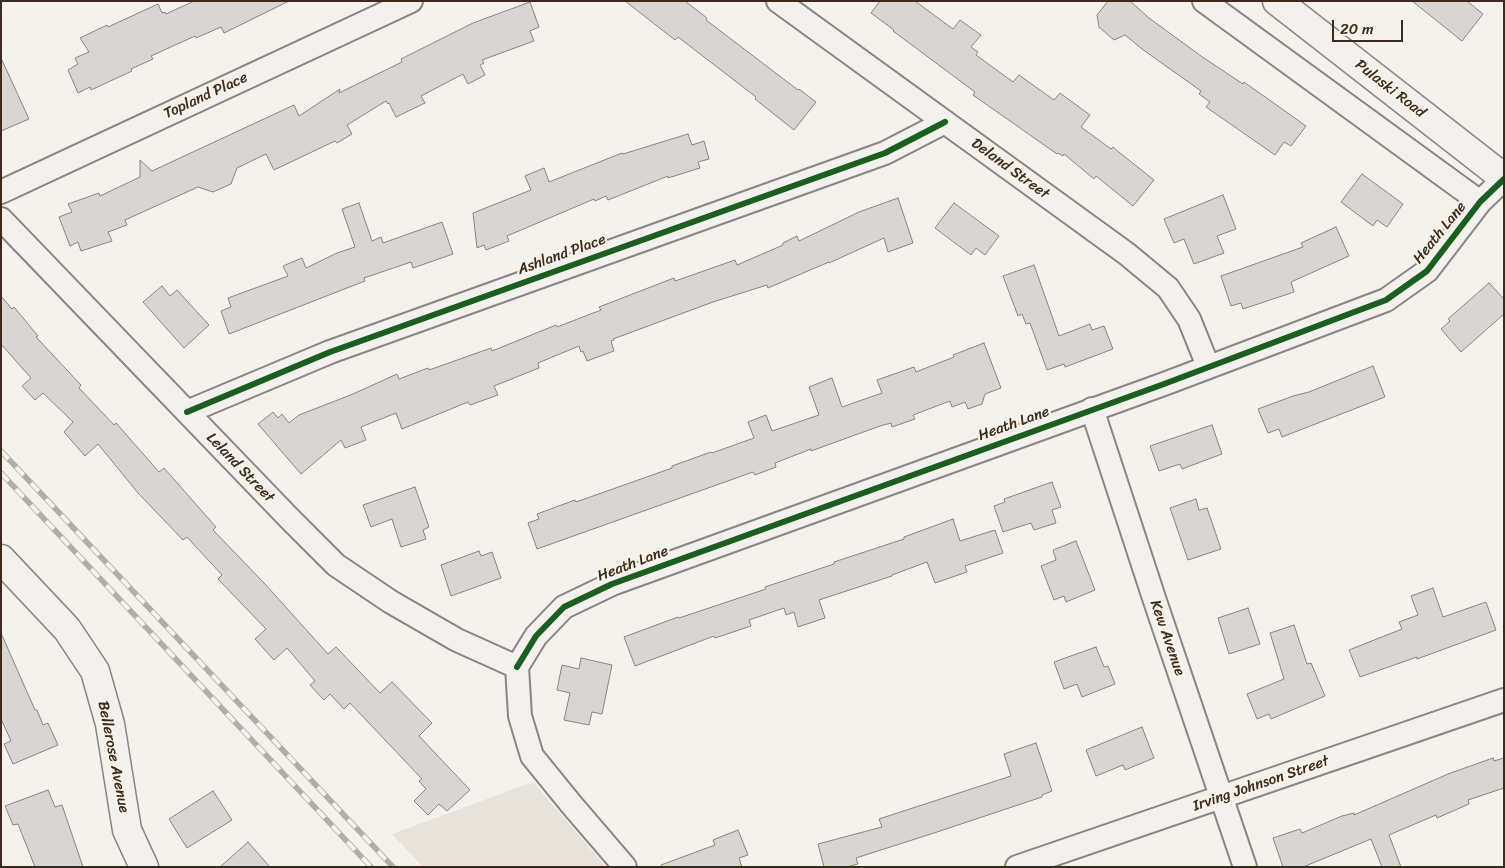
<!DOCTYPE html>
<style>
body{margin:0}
#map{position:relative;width:1505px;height:868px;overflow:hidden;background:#f4f2ec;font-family:Sriracha,sans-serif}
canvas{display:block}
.frame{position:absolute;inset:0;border:2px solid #3b2a1e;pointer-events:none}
.scale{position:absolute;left:1332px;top:20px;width:71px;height:22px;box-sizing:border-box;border:2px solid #3b2a1e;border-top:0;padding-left:6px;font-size:15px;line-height:18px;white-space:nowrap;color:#3b2a1e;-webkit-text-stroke:4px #f7f3e8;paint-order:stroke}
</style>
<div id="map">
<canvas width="1505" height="868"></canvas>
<div class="frame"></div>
<div class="scale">20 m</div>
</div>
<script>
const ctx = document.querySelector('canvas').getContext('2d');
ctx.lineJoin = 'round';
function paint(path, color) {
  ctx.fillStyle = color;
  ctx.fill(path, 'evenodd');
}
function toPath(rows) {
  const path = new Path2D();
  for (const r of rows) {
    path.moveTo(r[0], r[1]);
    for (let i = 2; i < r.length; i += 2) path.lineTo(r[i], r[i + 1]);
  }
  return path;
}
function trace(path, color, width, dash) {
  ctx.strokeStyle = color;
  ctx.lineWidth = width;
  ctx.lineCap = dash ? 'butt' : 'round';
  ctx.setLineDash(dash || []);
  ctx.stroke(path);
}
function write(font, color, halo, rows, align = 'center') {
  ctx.font = font + ' Sriracha,sans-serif';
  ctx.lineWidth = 4.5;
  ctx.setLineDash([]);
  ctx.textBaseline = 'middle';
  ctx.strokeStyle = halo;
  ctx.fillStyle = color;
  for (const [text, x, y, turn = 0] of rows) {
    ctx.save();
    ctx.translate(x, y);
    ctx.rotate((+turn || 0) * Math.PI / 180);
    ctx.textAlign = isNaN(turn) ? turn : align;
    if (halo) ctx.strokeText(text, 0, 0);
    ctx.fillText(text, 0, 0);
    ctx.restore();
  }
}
paint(toPath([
 [533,782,606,867,423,867,392,834]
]), '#e7e2da');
const building = toPath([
 [194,1,289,1,224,33,221,27,196,38,195,36,151,56,153,59,131,69,132,71,91,90,90,87,78,93,68,70,78,64,75,58,89,52,80,38,107,25,108,27,158,4,162,13,165,12,166,14,194,1],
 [625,1,685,1,707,18,706,20,798,90,799,89,816,102,794,130,755,99,756,97,678,37,675,40,625,1],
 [880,1,915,1,953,29,960,20,981,35,971,47,978,52,976,55,1013,82,1019,75,1054,100,1060,93,1090,115,1081,127,1111,149,1113,147,1120,153,1154,180,1133,206,1096,176,1094,179,1064,154,1063,156,1058,153,1057,154,973,95,975,92,893,31,894,30,871,13,880,1],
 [1108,1,1130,1,1149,18,1201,56,1243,84,1244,82,1306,126,1291,146,1284,142,1275,155,1206,107,1210,102,1199,94,1201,91,1142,49,1125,35,1114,40,1099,27,1097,15,1108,1],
 [1412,1,1467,1,1483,14,1462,41,1412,1],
 [530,2,539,27,530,31,534,41,482,60,484,63,480,65,485,75,468,84,463,74,421,96,425,103,396,117,389,103,388,104,386,101,347,125,352,134,337,143,335,141,274,170,266,154,237,168,231,184,213,192,198,187,125,220,127,225,108,232,112,241,81,251,78,242,70,246,59,217,72,212,68,204,99,193,100,196,140,177,140,160,152,171,294,105,299,116,340,89,339,93,402,62,401,59,473,23,530,2],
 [1,58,29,119,1,131,1,58],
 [688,134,692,145,704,141,709,159,698,162,700,168,668,178,668,176,608,200,606,196,595,201,594,199,507,236,509,241,486,250,484,245,477,248,473,213,531,190,525,176,544,168,549,182,622,153,623,154,688,134],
 [1362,174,1403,204,1387,227,1377,220,1373,226,1341,202,1362,174],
 [1223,195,1236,229,1217,236,1224,253,1194,264,1184,239,1174,243,1164,219,1223,195],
 [898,198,913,243,888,252,884,238,829,263,829,262,768,288,767,285,713,302,613,339,614,340,611,341,614,351,587,361,583,351,581,352,579,346,538,363,539,368,494,386,498,395,470,405,468,402,402,429,396,413,361,427,366,440,345,448,341,440,301,474,258,424,273,412,278,418,282,414,289,423,299,415,353,394,397,374,399,379,428,368,429,370,491,348,492,351,556,325,557,327,601,310,599,307,674,278,675,281,735,260,737,265,783,245,783,243,797,236,799,241,859,212,898,198],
 [359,203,372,241,381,237,383,243,442,222,453,254,413,268,411,262,364,278,365,281,229,334,221,311,231,307,228,298,288,276,283,266,302,258,306,268,337,253,355,247,342,209,359,203],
 [954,203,999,236,985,255,976,248,971,255,935,228,954,203],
 [1336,227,1349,256,1291,282,1294,292,1243,309,1241,303,1231,306,1221,276,1303,247,1301,243,1336,227],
 [1034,265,1059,336,1090,324,1092,330,1104,326,1113,349,1065,367,1064,364,1047,370,1030,323,1026,324,1022,314,1018,316,1003,276,1034,265],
 [1489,283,1504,299,1504,314,1461,352,1441,329,1450,321,1448,319,1489,283],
 [162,286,170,296,177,290,209,325,184,348,143,302,162,286],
 [1,296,12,309,14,307,38,336,36,337,81,385,79,388,114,425,116,423,159,472,164,468,216,527,213,530,265,584,328,654,336,647,380,693,392,682,432,723,419,736,470,790,447,811,439,804,428,815,414,801,426,789,419,781,422,779,350,703,344,709,330,694,324,700,310,685,315,681,287,648,274,660,255,639,266,629,218,579,222,575,187,537,183,540,138,493,98,444,85,456,64,432,73,422,43,393,35,400,22,386,31,378,1,344,1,296],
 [984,343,1001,388,985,394,982,404,968,409,965,402,952,407,950,401,913,415,915,419,892,427,891,423,880,426,811,451,811,449,775,463,776,467,755,475,753,472,537,549,528,523,539,519,537,514,575,500,576,502,672,468,672,466,711,452,712,453,754,438,748,422,766,415,772,431,819,415,809,387,832,378,842,407,882,393,877,380,914,367,916,372,954,357,953,355,984,343],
 [1373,366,1385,397,1282,437,1279,429,1268,433,1258,409,1293,396,1309,392,1373,366],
 [1212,425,1222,454,1182,469,1180,464,1159,471,1150,446,1212,425],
 [1052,482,1061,507,1052,510,1056,523,1034,530,1031,523,1003,532,994,506,1005,502,1004,499,1052,482],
 [415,487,429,527,423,530,426,539,401,547,392,519,371,527,363,505,415,487],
 [1196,499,1199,510,1207,508,1221,549,1188,560,1170,508,1196,499],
 [953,519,960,541,995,530,1003,553,965,566,967,572,935,583,927,562,892,575,892,576,819,600,825,618,798,627,794,612,786,615,784,608,749,620,751,626,715,638,714,636,635,666,624,637,678,617,679,618,766,589,765,587,834,564,834,562,904,539,904,537,953,519],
 [1076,541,1095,590,1066,602,1064,596,1054,600,1041,566,1056,560,1053,550,1076,541],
 [479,551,481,556,492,552,501,578,451,596,441,565,479,551],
 [1433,588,1443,617,1486,602,1496,630,1417,659,1417,657,1360,677,1349,650,1402,629,1399,622,1418,615,1411,596,1433,588],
 [1248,608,1260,644,1229,654,1218,618,1248,608],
 [1294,625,1307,664,1311,663,1325,696,1271,719,1269,714,1257,719,1247,694,1284,679,1270,633,1294,625],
 [1,633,35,710,37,710,43,725,48,723,58,745,13,764,4,744,11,741,1,719,1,633],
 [1096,647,1104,667,1108,666,1115,684,1082,697,1077,684,1064,689,1054,662,1096,647],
 [581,658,612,665,602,714,592,712,589,725,564,720,570,693,557,690,562,665,579,669,581,658],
 [1142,727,1154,758,1125,770,1123,765,1096,776,1086,750,1142,727],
 [1036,743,1052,791,1042,795,1042,797,934,833,856,858,858,864,846,867,824,867,818,844,882,827,879,819,1011,776,1004,754,1036,743],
 [1493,758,1494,761,1504,758,1504,788,1468,800,1469,804,1437,818,1436,815,1389,835,1401,867,1382,867,1371,839,1303,867,1283,867,1273,838,1300,829,1302,833,1342,816,1354,813,1354,815,1448,774,1493,758],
 [48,790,55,807,62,805,83,867,35,867,18,824,13,825,5,806,48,790],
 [213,791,232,820,187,848,169,819,213,791],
 [738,830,748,855,739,858,742,867,661,867,661,865,715,845,713,840,738,830],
 [248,842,270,867,220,867,248,842]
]);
paint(building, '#d8d6d2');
trace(building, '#898580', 1);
const minor = toPath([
 [778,1,1127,254,1168,288,1189,319,1208,366],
 [1204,1,1480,202],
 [1,192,411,1],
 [1,219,289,518,336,565,391,602,457,640,517,667],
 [1092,409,1155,601,1245,867],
 [187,412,330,352,885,153,945,122],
 [517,667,536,636,564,607,612,584,1164,384,1386,300,1427,271,1480,202,1504,179],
 [517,667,520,716,532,756,571,804,625,867],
 [1017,867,1504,700]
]);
const tertiary = toPath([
 [1,559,67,629,95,671,110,724,127,830,144,867]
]);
const secondary = toPath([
 [1277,1,1504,178]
]);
trace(minor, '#898580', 26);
trace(tertiary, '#898580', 31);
trace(secondary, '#898580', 31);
trace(minor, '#f2f1ed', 22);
trace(tertiary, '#f2f1ed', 28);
trace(secondary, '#f2f1ed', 28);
const rail = toPath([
 [1,451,393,867],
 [1,473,371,867]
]);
trace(rail, '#b1aeaa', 5.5);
trace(rail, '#f7f3e8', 4, [11]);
trace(toPath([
 [187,412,330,352,885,153,945,122],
 [517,667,536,636,564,607,612,584,1164,384,1386,300,1427,271,1480,202,1504,179]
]), '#1b5e20', 6);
write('15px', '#3b2a1e', '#f7f3e8', [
 ["Pulaski Road",1390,89,38],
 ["Topland Place",206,96,-25],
 ["Deland Street",1010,169,36],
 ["Heath Lane",1440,233,-51],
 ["Ashland Place",562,255,-20],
 ["Heath Lane",1014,424,-20],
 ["Leland Street",240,468,46],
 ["Heath Lane",633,564,-21],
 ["Kew Avenue",1167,638,71],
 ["Bellerose Avenue",113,757,79],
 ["Irving Johnson Street",1261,784,-19]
]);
</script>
